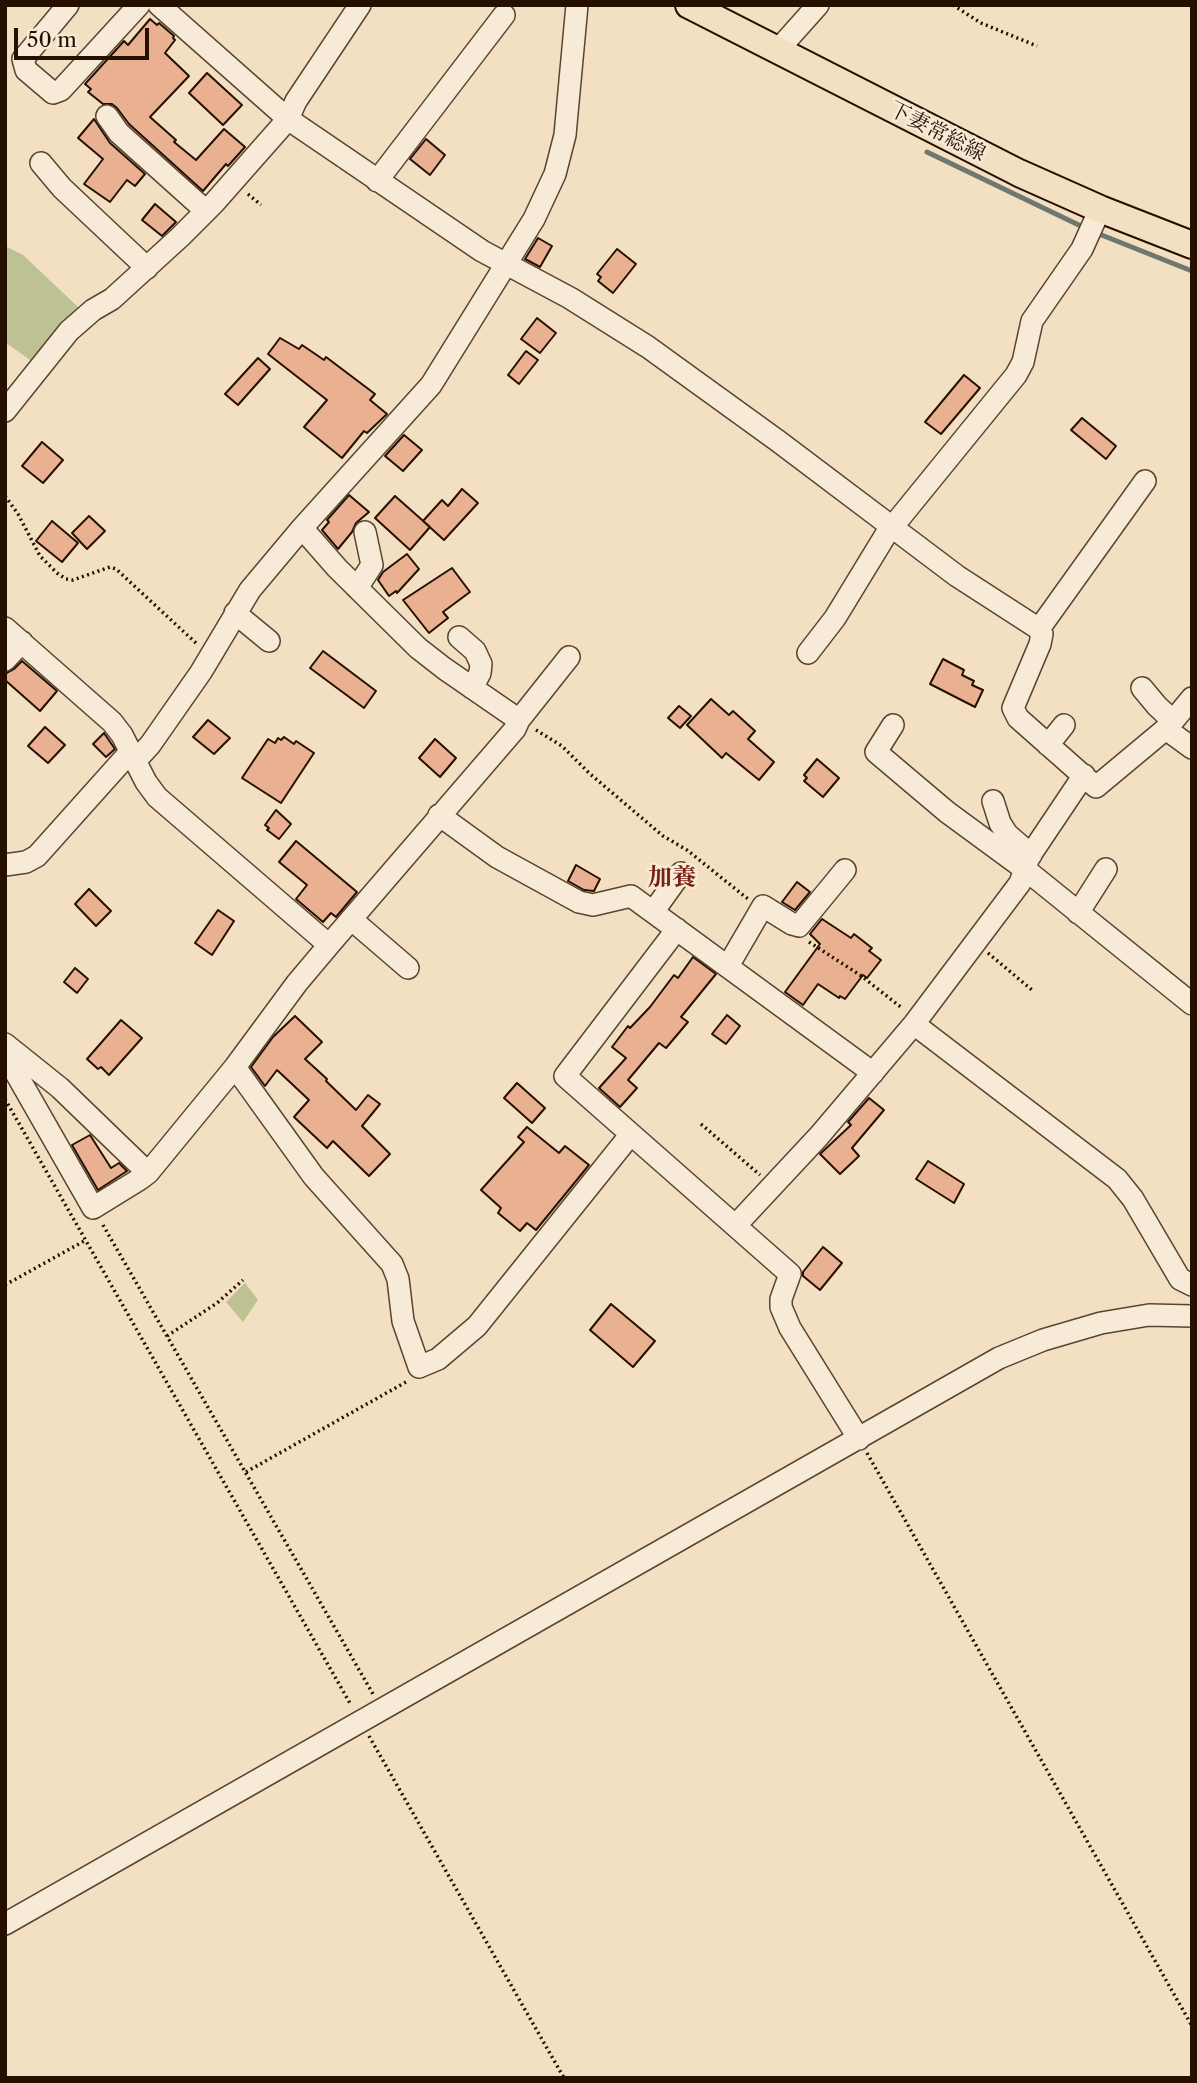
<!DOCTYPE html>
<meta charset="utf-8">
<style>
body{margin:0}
#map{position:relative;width:1197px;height:2083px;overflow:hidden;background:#f3dfc1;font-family:"Libre Caslon Text",serif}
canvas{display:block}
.frame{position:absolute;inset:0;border:7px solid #251000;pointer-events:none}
.scale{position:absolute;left:14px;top:28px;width:135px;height:32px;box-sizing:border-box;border:4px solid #251000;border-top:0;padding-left:9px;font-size:21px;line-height:24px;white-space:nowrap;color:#251000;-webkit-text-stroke:5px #f7ead7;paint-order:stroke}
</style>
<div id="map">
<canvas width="1197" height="2083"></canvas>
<div class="frame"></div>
<div class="scale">50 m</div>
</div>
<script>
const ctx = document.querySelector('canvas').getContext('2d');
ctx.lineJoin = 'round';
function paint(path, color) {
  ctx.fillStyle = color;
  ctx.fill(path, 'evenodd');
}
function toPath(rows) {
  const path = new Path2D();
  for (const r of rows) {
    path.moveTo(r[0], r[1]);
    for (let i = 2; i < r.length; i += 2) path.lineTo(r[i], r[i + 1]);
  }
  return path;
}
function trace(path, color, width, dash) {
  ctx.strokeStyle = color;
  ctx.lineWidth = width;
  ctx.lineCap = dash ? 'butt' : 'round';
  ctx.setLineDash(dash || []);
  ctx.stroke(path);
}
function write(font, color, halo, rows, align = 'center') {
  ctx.font = font + ' "Libre Caslon Text","Noto Serif JP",serif';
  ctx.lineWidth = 5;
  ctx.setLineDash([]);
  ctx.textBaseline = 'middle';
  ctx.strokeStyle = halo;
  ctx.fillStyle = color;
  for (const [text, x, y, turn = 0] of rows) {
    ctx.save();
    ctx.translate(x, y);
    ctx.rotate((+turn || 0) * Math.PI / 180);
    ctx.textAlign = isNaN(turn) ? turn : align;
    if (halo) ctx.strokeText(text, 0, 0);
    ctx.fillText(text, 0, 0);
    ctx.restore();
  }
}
paint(toPath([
 [5,246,23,255,78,307,87,309,37,365,5,342],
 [245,1283,258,1300,243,1322,226,1302]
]), '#bec191');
trace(toPath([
 [927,152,1085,228],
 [1094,232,1192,271]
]), '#6e7770', 5);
const building = toPath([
 [150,19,157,25,159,23,174,36,173,38,175,40,165,53,189,76,150,117,176,140,174,142,196,160,224,129,245,147,228,166,226,164,203,191,129,124,117,108,112,104,103,104,88,92,91,89,85,84,124,41,128,45,150,19],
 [207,73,242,105,223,125,189,93,207,73],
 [94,119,110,143,145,174,135,186,127,180,110,202,84,184,103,159,78,138,94,119],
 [426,139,445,155,430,175,410,159,426,139],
 [155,204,176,222,162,236,142,220,155,204],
 [538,238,552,246,540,267,525,259,538,238],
 [617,249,636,264,613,293,598,281,601,277,597,274,617,249],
 [537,318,556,333,540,353,521,339,537,318],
 [280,338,299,349,302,345,324,360,326,357,375,394,370,400,387,414,367,433,364,431,342,458,304,427,327,400,268,354,280,338],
 [526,351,538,360,519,384,508,375,526,351],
 [258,358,270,369,238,405,225,394,258,358],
 [964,375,980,388,941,434,925,422,964,375],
 [1082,418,1116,446,1106,459,1071,430,1082,418],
 [404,435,422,450,403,471,385,456,404,435],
 [42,442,63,460,43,483,22,466,42,442],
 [462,489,478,503,444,540,423,521,442,500,448,506,462,489],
 [349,495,369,512,356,523,352,532,338,549,322,530,329,522,327,520,349,495],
 [395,496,430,527,410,550,375,518,395,496],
 [89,516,105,531,87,549,72,533,89,516],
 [52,521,78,543,62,562,36,541,52,521],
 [407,554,419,569,397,593,396,591,389,596,378,580,383,572,407,554],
 [452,568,470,592,443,612,448,618,429,633,403,600,452,568],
 [323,651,376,691,364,708,310,668,323,651],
 [943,659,964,670,962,675,974,681,972,685,983,690,975,707,930,684,943,659],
 [22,661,57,691,40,711,5,680,5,674,14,669,22,661],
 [711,699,729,715,733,711,755,731,748,739,774,762,759,780,726,753,722,758,687,725,711,699],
 [679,706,691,716,680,728,668,718,679,706],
 [208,720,230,738,214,754,193,737,208,720],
 [45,727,65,745,48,763,28,746,45,727],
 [104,733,115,749,106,757,93,744,104,733],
 [284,737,294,744,296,741,314,753,281,803,242,778,268,739,275,743,278,738,281,740,284,737],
 [435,739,456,758,440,777,419,758,435,739],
 [817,759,839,778,823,797,804,781,807,778,804,775,817,759],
 [276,810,291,824,279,839,267,830,269,828,265,825,276,810],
 [296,841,357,892,336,917,331,913,323,922,296,899,307,885,279,862,296,841],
 [576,865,600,879,594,891,584,890,568,881,576,865],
 [797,882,810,892,795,910,782,902,797,882],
 [89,889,111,911,96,926,75,904,89,889],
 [218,910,234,921,212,955,195,943,218,910],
 [822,919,851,938,854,934,872,948,869,951,881,960,867,978,863,975,845,999,840,996,839,998,818,984,803,1005,785,992,820,944,810,934,822,919],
 [693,957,716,974,681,1017,688,1022,666,1048,659,1043,628,1080,637,1088,620,1107,599,1088,626,1058,612,1047,628,1026,630,1028,650,1007,674,975,678,978,693,957],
 [75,968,88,979,77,993,64,982,75,968],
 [727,1015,740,1026,726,1044,712,1034,727,1015],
 [295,1016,322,1042,305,1059,327,1079,326,1081,356,1110,368,1095,380,1104,362,1126,390,1154,369,1176,333,1141,327,1148,294,1117,309,1100,277,1070,265,1086,251,1067,273,1037,295,1016],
 [121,1020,142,1038,109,1075,101,1067,98,1069,87,1059,121,1020],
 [517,1083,545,1108,532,1123,504,1098,517,1083],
 [869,1098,884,1110,852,1148,859,1156,840,1174,820,1154,851,1125,848,1122,869,1098],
 [527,1127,559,1153,565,1146,589,1165,536,1230,527,1223,520,1231,498,1213,501,1208,481,1190,524,1142,518,1137,527,1127],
 [90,1135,111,1168,119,1163,127,1171,98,1190,72,1145,90,1135],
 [928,1161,964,1184,954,1203,916,1179,928,1161],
 [823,1247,842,1263,820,1290,803,1276,803,1272,823,1247],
 [611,1304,655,1341,633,1367,590,1330,611,1304]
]);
paint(building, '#e9b191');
trace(building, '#251000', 2);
const minor = toPath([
 [68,5,23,59,26,70,53,93,61,90,139,5],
 [159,5,288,119,482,251,570,298,648,347,778,441,957,576,1039,629,1042,634,1040,644,1013,708,1018,718,1096,787,1168,727,1192,698],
 [777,51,818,5],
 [107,116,119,133,206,211],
 [41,163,62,188,147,268],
 [377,181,504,15],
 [5,411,69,331,93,310,112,299,180,237,214,203,288,119,296,101,360,5],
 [357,588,372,565,365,532],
 [235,613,269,641],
 [5,628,112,722,122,735,146,782,157,797,329,945],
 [1039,629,1145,481],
 [459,637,475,651,481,664,480,673,472,688],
 [808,653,835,618,885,536,1016,375,1023,362,1032,321,1082,249,1100,209],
 [5,660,22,642],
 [1142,688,1157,706,1173,721],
 [519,720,569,657],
 [893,725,876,752,947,812,1026,870,1192,1004],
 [1166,729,1192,748],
 [1048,745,1064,725],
 [136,760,150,745,201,672,250,590,302,528,431,385,534,219,555,174,565,135,577,5],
 [993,801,1000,823,1007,834,1031,855],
 [439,815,497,857,579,902,593,905,631,896,873,1073],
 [5,865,26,862,37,856,131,751],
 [653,912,681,873],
 [1078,913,1106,869],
 [351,919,408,968],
 [677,929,565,1076,790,1274,781,1299,781,1307,790,1328,859,1439],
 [728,966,763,906,792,924,799,926,845,870],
 [914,1024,1117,1179,1133,1199,1180,1279,1192,1285],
 [5,1044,60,1088,148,1173],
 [5,1054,93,1208,140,1179,148,1173,235,1067,297,983,329,945,515,729,519,720,445,669,418,648,337,568,302,528],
 [235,1067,314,1177,392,1264,398,1279,403,1321,419,1367,438,1359,477,1326,631,1134],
 [736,1225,819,1136,914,1024,1020,883,1029,857,1084,775],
 [5,1924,999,1358,1043,1340,1101,1323,1149,1315,1192,1316]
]);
const major = toPath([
 [689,5,1019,173,1100,209,1192,245]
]);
trace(minor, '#584430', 24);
trace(major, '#251000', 30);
trace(toPath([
 [953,5,981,23,1037,46],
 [248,194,261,205],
 [5,496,18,514,40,556,57,573,66,579,73,580,110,567,116,569,197,644],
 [536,730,562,746,589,773,663,836,687,850,748,899],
 [809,942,860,975,902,1008],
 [988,953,1032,990],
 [5,1099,351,1705],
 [701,1124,760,1175],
 [103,1225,373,1694],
 [5,1285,86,1240],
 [167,1336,217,1303,243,1280],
 [867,1453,1192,2026],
 [246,1472,406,1382],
 [369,1736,564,2078]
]), '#251000', 3.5, [2, 3.5]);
trace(minor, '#f7ead7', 21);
trace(major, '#f3dfc1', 26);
write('21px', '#251000', '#f7ead7', [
 ["下妻常総線",937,132,27]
]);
write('bold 24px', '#7a1f14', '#f7ead7', [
 ["加養",672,878]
]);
</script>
